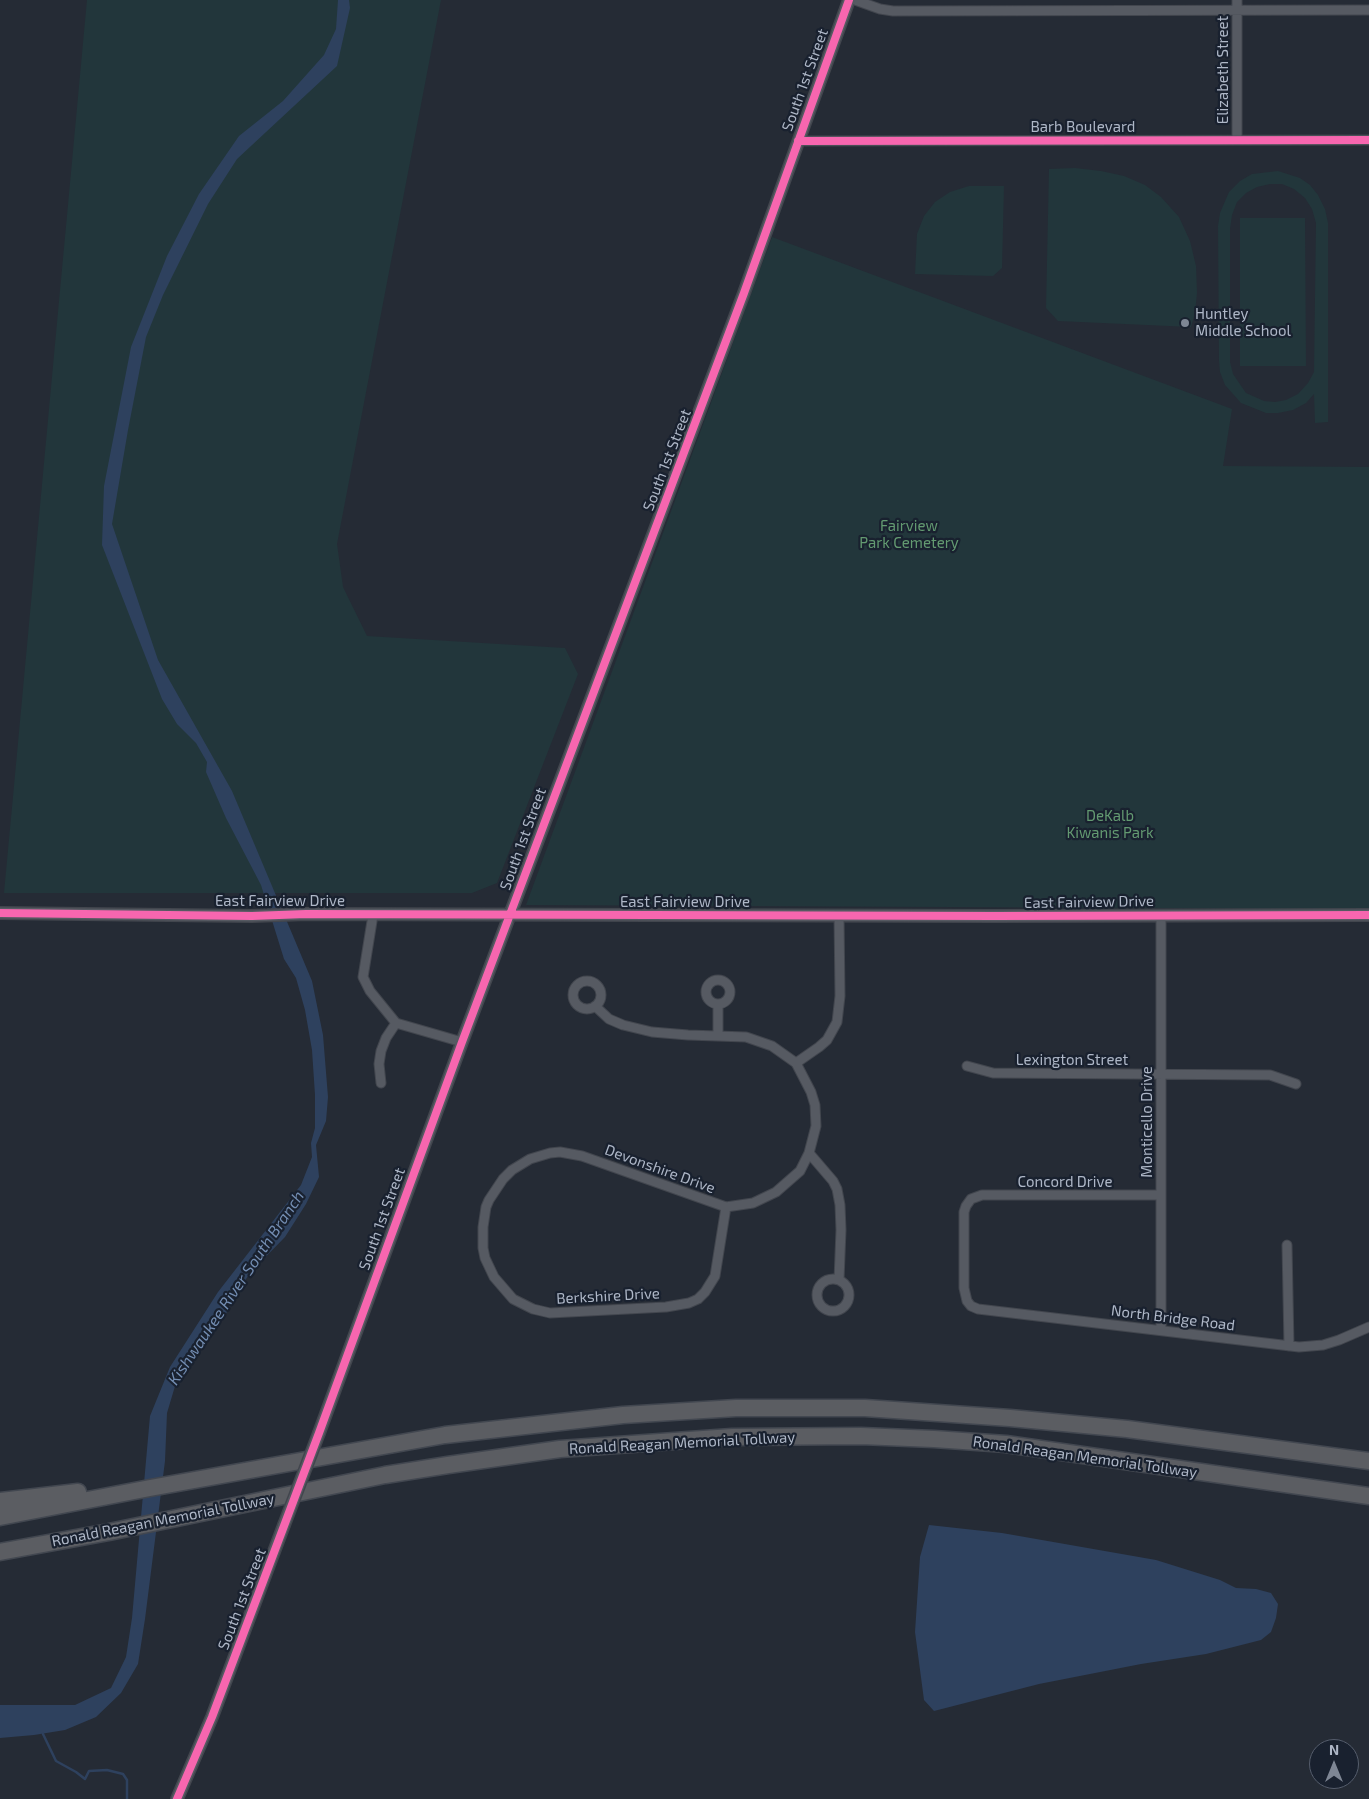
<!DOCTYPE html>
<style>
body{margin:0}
#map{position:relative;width:1369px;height:1799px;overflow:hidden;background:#252b35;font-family:"Exo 2",sans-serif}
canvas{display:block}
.north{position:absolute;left:1309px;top:1739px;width:50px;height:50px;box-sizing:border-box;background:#19212f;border:1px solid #555d6c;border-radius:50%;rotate:0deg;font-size:14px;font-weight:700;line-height:20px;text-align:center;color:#aeb7c7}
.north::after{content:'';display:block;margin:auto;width:18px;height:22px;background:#7e8694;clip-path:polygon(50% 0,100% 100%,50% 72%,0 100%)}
</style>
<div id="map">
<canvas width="1369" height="1799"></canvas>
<div class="north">N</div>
</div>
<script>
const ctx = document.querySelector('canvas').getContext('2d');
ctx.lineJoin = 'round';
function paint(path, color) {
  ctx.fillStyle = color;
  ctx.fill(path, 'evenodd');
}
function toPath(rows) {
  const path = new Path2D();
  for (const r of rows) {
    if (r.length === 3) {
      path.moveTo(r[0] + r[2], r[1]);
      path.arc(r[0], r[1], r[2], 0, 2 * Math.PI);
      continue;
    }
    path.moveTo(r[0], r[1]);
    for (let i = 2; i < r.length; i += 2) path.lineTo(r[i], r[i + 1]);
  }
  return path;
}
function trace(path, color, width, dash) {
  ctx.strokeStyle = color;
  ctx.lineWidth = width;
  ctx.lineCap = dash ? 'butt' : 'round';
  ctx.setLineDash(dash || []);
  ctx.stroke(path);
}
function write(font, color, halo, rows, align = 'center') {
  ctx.font = font + ' "Exo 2",sans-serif';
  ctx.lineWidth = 4.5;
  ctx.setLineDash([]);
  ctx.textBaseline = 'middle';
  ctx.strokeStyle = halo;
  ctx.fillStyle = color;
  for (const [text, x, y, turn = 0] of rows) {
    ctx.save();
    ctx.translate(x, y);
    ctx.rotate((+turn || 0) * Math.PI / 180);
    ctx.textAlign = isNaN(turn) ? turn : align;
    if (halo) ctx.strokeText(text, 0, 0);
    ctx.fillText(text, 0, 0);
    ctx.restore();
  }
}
paint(toPath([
 [87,0,441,0,337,544,343,587,367,636,565,648,578,674,497,883,472,893,4,893],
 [1075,168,1101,171,1124,176,1145,185,1161,197,1179,217,1190,241,1196,266,1197,293,1195,313,1191,327,1058,321,1046,308,1049,169],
 [1278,171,1300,178,1310,185,1318,195,1325,209,1328,223,1328,422,1315,423,1314,394,1306,403,1293,410,1278,413,1266,413,1241,403,1225,385,1220,372,1219,361,1218,226,1220,213,1229,192,1240,181,1252,174],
 [1270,184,1282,184,1294,189,1305,198,1312,209,1316,223,1314,372,1308,383,1298,394,1286,400,1275,402,1264,401,1246,393,1233,374,1230,362,1230,229,1232,215,1237,202,1246,193,1257,187],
 [969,186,1004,186,1002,268,993,276,915,274,917,234,924,216,935,202,950,192],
 [1240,218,1305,218,1306,366,1240,366],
 [772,237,1232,409,1223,466,1369,467,1369,909,526,905]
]), '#22363b');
paint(toPath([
 [338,0,349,0,350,8,337,66,237,159,208,204,163,295,146,337,128,430,112,524,158,660,232,791,312,981,323,1035,328,1097,326,1121,316,1145,319,1177,306,1204,285,1237,249,1274,224,1317,181,1366,167,1413,165,1461,145,1619,138,1664,121,1693,96,1717,65,1730,34,1735,0,1738,0,1705,75,1705,111,1688,126,1657,132,1618,150,1416,170,1367,218,1292,301,1185,312,1157,311,1143,315,1128,315,1095,312,1050,305,1010,296,978,284,959,261,885,226,818,206,772,207,762,196,743,177,724,162,699,102,545,104,486,131,347,167,256,199,194,239,136,283,101,324,55,336,29],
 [929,1525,1002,1533,1156,1560,1220,1580,1236,1588,1256,1589,1271,1593,1278,1604,1276,1618,1271,1632,1261,1640,1206,1654,1141,1664,1039,1684,934,1711,924,1700,915,1632,920,1557]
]), '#2e415e');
trace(toPath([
 [43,1734,56,1761,76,1772,85,1779,89,1771,107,1770,123,1774,127,1780,127,1799]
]), '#2e415e', 2.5);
const minor = toPath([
 [855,0,880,9,893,11,1369,10],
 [1237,0,1237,140],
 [798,141,1369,140],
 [373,915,363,977,370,991,396,1023],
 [718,992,12],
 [587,995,14],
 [595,1006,609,1019,623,1025,652,1032,688,1035,746,1037,772,1046,796,1063,811,1092,815,1105,816,1126,809,1153,800,1171,776,1192,753,1203,726,1207,582,1156,560,1152,550,1153,530,1159,512,1170,503,1179,489,1200,486,1207,483,1227,483,1248,485,1258,494,1277,513,1299,533,1309,550,1313,666,1307,689,1303,698,1299,705,1292,715,1276,726,1207],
 [718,1035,718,1004],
 [796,1063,819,1047,827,1040,837,1022,840,996,839,916],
 [967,1066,993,1073,1270,1075,1296,1084],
 [381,1083,379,1064,381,1051,386,1038,396,1023,462,1042],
 [809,1153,833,1181,837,1189,840,1205,841,1230,839,1280],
 [1161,1195,982,1195,971,1199,966,1206,964,1212,964,1288,967,1301,971,1306,978,1309,1299,1347,1323,1345,1339,1340,1369,1327],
 [1287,1245,1289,1346],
 [833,1295,16],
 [1161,1330,1161,915]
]);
const tertiary = toPath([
 [0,913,252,916,306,914,994,916,1369,915],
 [319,1433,462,1042,744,293,849,0],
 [177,1799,212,1717,284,1525]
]);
const motorway = toPath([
 [0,1501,78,1492],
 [0,1517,150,1488,445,1435,623,1415,736,1408,865,1408,1010,1418,1127,1429,1369,1461],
 [0,1552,109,1532,385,1475,448,1465,560,1449,732,1437,861,1436,934,1439,1006,1444,1369,1496]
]);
trace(minor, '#42464e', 11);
trace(tertiary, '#42464e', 14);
trace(motorway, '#424750', 19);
trace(minor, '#565a62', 9);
trace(tertiary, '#565a62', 11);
trace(motorway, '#5b5d62', 16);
const tertiaryBridge = toPath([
 [284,1525,319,1433]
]);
trace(tertiaryBridge, '#42464e', 14, []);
trace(tertiaryBridge, '#565a62', 11);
trace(toPath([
 [798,141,1369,140],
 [0,913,252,916,306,914,994,916,1369,915],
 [177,1799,212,1717,319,1433,462,1042,744,293,849,0]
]), '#f766af', 8);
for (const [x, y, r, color] of [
 [1185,323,5,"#7e8694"]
]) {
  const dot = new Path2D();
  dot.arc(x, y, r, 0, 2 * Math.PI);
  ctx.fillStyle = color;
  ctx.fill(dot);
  trace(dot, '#19212f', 2);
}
write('15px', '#aeb7c7', '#19212f', [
 ["Elizabeth Street",1223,70,-90],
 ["South 1st Street",805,80,-70],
 ["Barb Boulevard",1083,127],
 ["South 1st Street",667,460,-69],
 ["South 1st Street",523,839,-70],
 ["East Fairview Drive",280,901],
 ["East Fairview Drive",685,902],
 ["East Fairview Drive",1089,902,-1],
 ["Lexington Street",1072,1060],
 ["Monticello Drive",1147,1122,-90],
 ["Devonshire Drive",660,1169,20],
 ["Concord Drive",1065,1182],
 ["South 1st Street",382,1219,-70],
 ["Berkshire Drive",608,1296,-3],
 ["North Bridge Road",1173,1318,7],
 ["Ronald Reagan Memorial Tollway",682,1443,-3],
 ["Ronald Reagan Memorial Tollway",1085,1457,8],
 ["Ronald Reagan Memorial Tollway",163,1520,-11],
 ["South 1st Street",242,1599,-69]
]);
write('15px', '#aeb7c7', '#19212f', [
 ["Huntley",1195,314],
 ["Middle School",1195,331]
], 'left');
write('15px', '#639a71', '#19212f', [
 ["Fairview",909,526],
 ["Park Cemetery",909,543],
 ["DeKalb",1110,816],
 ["Kiwanis Park",1110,833]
]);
write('italic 16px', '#738db2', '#19212f', [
 ["Kishwaukee River South Branch",236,1288,-56]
]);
</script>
